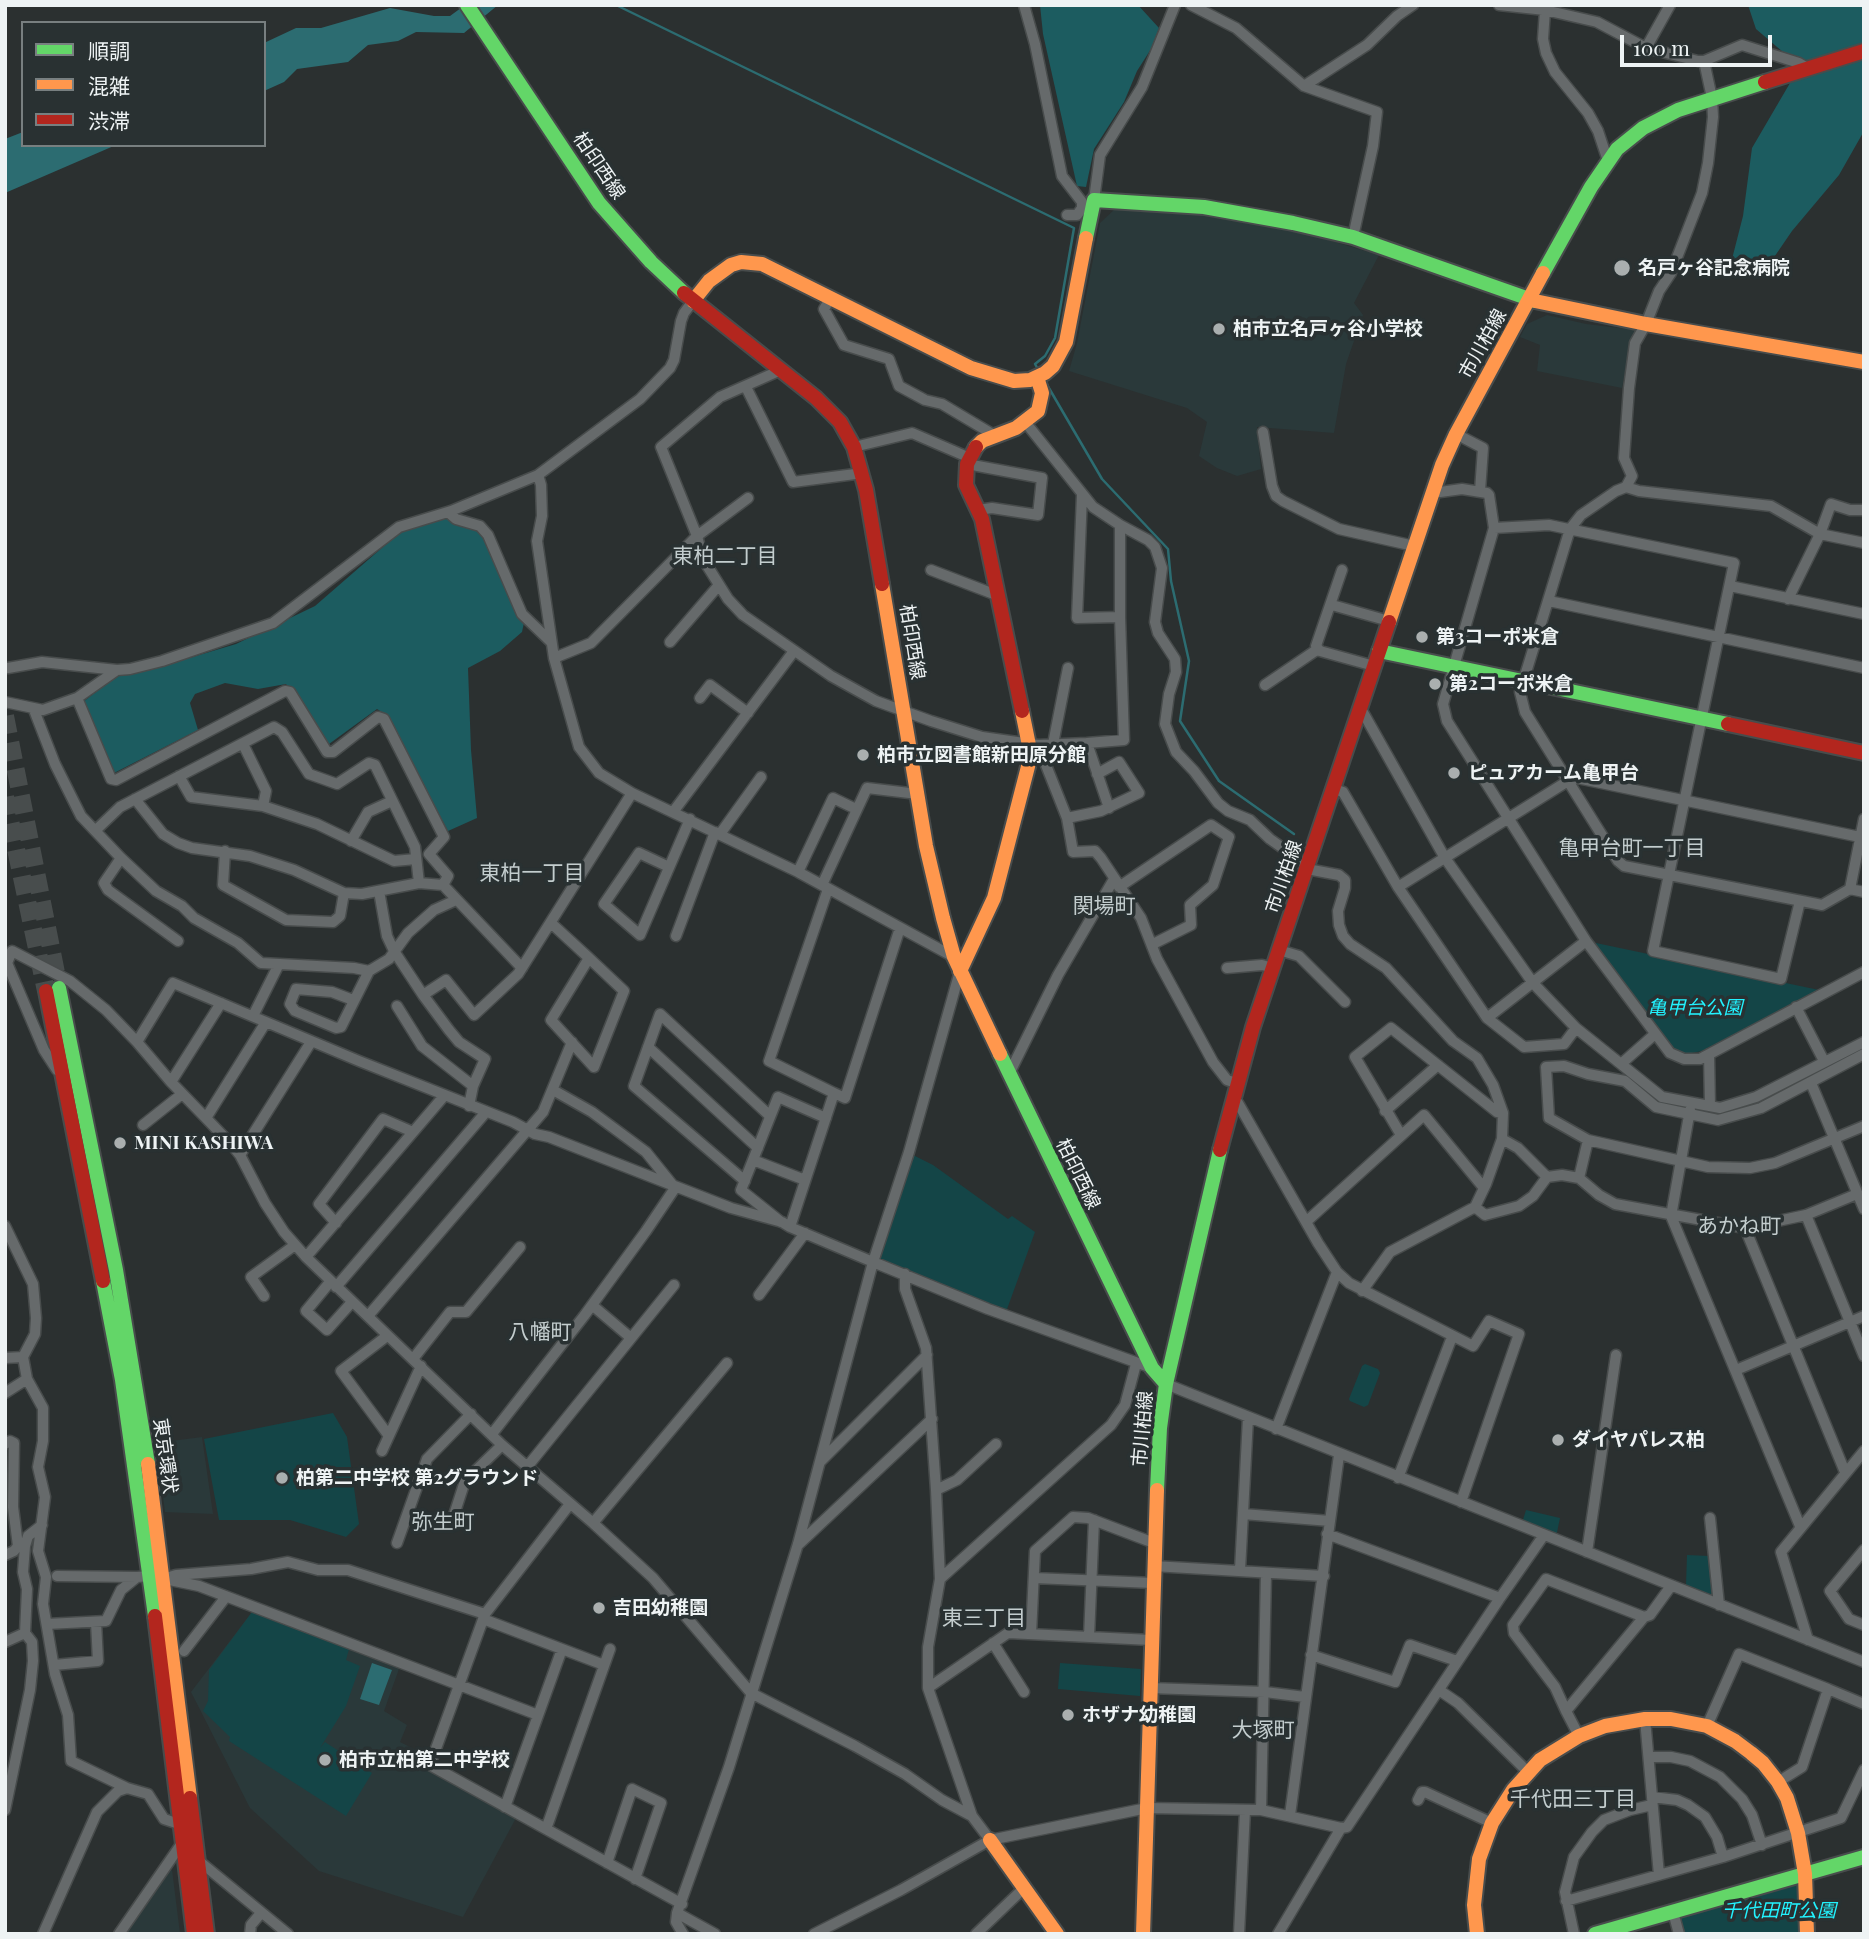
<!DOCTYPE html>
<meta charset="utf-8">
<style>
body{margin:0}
#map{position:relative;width:1869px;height:1939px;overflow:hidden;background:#2b3030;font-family:"Playfair Display","Noto Sans JP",serif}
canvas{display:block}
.frame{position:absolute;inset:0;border:7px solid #eef3f4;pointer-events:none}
.legend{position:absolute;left:21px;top:21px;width:245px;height:126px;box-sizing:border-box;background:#293132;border:2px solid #787f80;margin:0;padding:9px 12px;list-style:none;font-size:21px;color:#eef3f4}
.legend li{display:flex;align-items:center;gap:14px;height:35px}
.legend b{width:35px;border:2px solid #787f80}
.scale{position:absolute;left:1620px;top:35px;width:152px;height:32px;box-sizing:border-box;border:4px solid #eef3f4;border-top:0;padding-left:9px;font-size:21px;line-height:24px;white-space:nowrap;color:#eef3f4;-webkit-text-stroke:5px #293132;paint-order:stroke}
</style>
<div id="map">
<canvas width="1869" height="1939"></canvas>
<div class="frame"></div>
<ul class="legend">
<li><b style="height:9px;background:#63d668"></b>順調</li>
<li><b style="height:9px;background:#ff974d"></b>混雑</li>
<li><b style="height:9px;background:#b3261e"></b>渋滞</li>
</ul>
<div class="scale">100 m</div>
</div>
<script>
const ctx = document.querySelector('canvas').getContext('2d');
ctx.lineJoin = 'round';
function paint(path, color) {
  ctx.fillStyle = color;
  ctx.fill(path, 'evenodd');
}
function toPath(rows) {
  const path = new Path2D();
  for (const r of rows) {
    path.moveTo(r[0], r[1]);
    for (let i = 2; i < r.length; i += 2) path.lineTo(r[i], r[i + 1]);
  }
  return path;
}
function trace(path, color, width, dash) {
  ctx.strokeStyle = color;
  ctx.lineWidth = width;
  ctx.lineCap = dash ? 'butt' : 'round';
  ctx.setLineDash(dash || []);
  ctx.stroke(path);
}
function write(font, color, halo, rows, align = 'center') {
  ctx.font = font + ' "Playfair Display","Noto Sans JP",serif';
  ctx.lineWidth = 7;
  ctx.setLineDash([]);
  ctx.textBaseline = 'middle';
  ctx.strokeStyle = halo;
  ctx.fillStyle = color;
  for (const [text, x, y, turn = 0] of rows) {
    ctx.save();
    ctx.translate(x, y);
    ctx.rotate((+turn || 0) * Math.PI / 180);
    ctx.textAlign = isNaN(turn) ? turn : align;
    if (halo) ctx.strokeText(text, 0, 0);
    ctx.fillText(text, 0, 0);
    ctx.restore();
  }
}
paint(toPath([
 [1115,209,1201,214,1257,222,1301,232,1379,255,1354,303,1363,315,1346,364,1334,433,1257,427,1261,469,1237,476,1217,468,1199,456,1207,422,1187,408,1069,371,1077,343,1100,223],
 [1547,315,1586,324,1636,330,1631,341,1622,388,1537,371,1540,345,1520,337,1527,324],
 [202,1437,213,1514,165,1512,156,1443],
 [252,1612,400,1666,384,1711,407,1725,400,1742,426,1755,422,1765,516,1818,463,1917,319,1871,250,1808,191,1692],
 [172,1870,180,1934,123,1934,167,1871]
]), '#2a393a');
paint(toPath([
 [1596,943,1819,990,1702,1051,1686,1054,1678,1052,1672,1047,1595,945],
 [913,1155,933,1165,1008,1219,1012,1216,1035,1232,1006,1312,879,1262],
 [1365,1364,1378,1369,1380,1373,1368,1405,1364,1407,1350,1401,1349,1399,1362,1366],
 [333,1413,347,1437,359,1524,346,1537,290,1520,219,1520,204,1439],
 [1526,1510,1560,1518,1556,1537,1522,1523],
 [1687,1555,1709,1556,1715,1596,1686,1585],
 [252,1612,349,1649,346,1660,360,1666,346,1706,320,1748,325,1742,372,1773,346,1816,229,1741,230,1737,203,1711,208,1701,209,1670],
 [1060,1663,1141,1669,1140,1696,1058,1689],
 [1791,1883,1801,1888,1802,1934,1684,1934,1680,1921,1683,1914]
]), '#144547');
paint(toPath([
 [1040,5,1138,5,1159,28,1151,49,1137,71,1124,102,1094,149,1086,187,1077,186,1043,34],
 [1748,5,1864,5,1864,131,1839,175,1792,231,1766,269,1744,279,1726,269,1732,259,1743,216,1752,148,1790,83,1797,64,1756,29],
 [447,517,476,528,497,549,526,613,522,632,500,651,468,668,471,750,477,818,448,831,385,714,377,709,329,744,286,684,258,689,225,683,195,694,190,703,198,730,114,773,83,702,116,676,149,670,236,644,315,606,399,533]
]), '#1c5c60');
paint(toPath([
 [465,5,498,5,464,33,416,32,398,41,368,45,348,62,297,69,284,82,264,91,264,43,296,28,321,28,390,8,434,16,450,16],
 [23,132,23,145,116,145,5,193,5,139],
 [372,1663,392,1670,379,1705,360,1699]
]), '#2c6c71');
trace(toPath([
 [616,5,1074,228,1055,338,1045,356,1035,364,1039,371],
 [1046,383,1102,479,1168,549,1171,581,1189,661,1180,721,1219,781,1294,834]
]), '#2c6c71', 2.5);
trace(toPath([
 [5,716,59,988],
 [5,797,46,991]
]), '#484d4d', 18, [18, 9]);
const street = toPath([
 [1024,5,1035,44,1062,176,1082,202,1082,208,1077,215,1067,215],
 [1191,5,1236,28,1304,86,1377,112,1373,146,1353,237],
 [1499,5,1545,10,1597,22,1646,48,1698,61,1704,61,1742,45,1799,63,1809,69],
 [1545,10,1543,39,1546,53,1555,72,1588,113,1598,131,1608,161],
 [1646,48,1670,5],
 [1304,86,1367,45,1397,16,1413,5],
 [1094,200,1100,155,1142,87,1175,5],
 [830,299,824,309,844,345,889,359,899,386,925,400,942,404,994,435],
 [746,387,793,482,863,473],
 [1026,423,1093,507,1120,525,1148,540,1155,547,1162,568,1155,622,1158,633,1175,659,1176,672,1169,694,1165,724,1176,752,1194,771,1218,803,1228,811,1250,820,1270,839,1308,866],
 [1263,432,1272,486,1276,496,1283,501,1339,529,1414,546],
 [1456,434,1483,448,1480,491],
 [854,447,912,433,970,458],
 [967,464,1042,478,1038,515,992,508,978,510],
 [538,475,541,485,542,516,537,541,554,658,579,747,599,773,632,793,798,872,954,957],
 [1626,487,1632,476,1624,458,1629,388,1635,343,1646,324,1659,291,1671,273,1702,193,1708,163,1713,117,1712,98,1704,61],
 [1433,489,1440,492,1462,489,1487,493,1489,495,1494,528,1443,704,1447,721,1586,941,1670,1053,1684,1059,1700,1059,1864,972],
 [1082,495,1077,618,1120,617],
 [748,498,697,536,661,447,720,397,781,370],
 [448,512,456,519,480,526,488,535,522,614,551,642],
 [1494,528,1549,525,1734,563,1653,951,1781,979,1800,901],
 [1864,543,1820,534,1771,506,1639,491,1626,487,1616,491,1581,515,1570,529,1520,692,1525,712,1618,861,1624,866,1822,905,1850,889,1864,819],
 [931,570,999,596],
 [1342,570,1316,646,1320,651,1374,666],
 [1730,586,1864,614],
 [1788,599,1820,534,1831,504,1850,510,1864,510],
 [1549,601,1864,668],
 [1332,605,1389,621],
 [670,642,719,585],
 [554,658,591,643,697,536,703,559,728,599,743,615,831,676,876,701,931,721,982,737,1038,745,1067,818,1073,852,1095,851,1101,858,1141,918,1157,959,1213,1062,1227,1080,1236,1083],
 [8,668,42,662,117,670,130,669,162,661,273,623,399,527,451,511,538,475,640,399,670,368,674,360,681,321,684,313,693,301],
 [1265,685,1318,649],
 [77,698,111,779,116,780,285,691,290,692,327,752,333,752,378,717,384,719,444,837,429,854,448,876,443,885],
 [700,698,710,685,748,713],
 [5,702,43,710,77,698,117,670],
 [1360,707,1445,858,1533,983,1576,1028,1662,1097,1720,1108,1756,1097,1864,1042],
 [34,710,55,764,81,816,121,858,156,891,182,906,194,918,238,943,261,963,354,968,369,971,389,959,408,933,434,910,456,900],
 [1087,743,1124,740,1120,617,1120,525],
 [243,744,266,791,263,806],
 [1053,744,1068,668],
 [1038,745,1087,743,1109,808],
 [179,776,191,797,263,806,317,824,394,861,416,859],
 [1334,789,1343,792,1398,887,1487,1018,1524,1047,1564,1044,1576,1028],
 [135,799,163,834,178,843,192,848,250,856,294,870,344,893,362,894,419,883,443,885,522,968],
 [673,812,794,651],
 [1067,818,1101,811,1139,793,1119,762,1097,774],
 [96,830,120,807,274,727,282,732,309,774,337,784,369,763,375,765,415,847,419,883],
 [720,834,761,777],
 [351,841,368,812,392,801],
 [225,851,223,885,286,920,333,922,340,916,344,893],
 [121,858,104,883,108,890,178,941],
 [669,867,639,853,604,904,640,935,690,819],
 [1307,869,1339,875,1345,880,1345,888,1338,911,1339,925,1343,936,1350,944,1386,968,1453,1041,1477,1058,1493,1085,1503,1113,1502,1139,1486,1184,1475,1207,1390,1252,1362,1291],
 [798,872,833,798,856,809],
 [822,885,867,788,918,794],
 [1119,887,1211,825,1229,837,1213,885,1190,905,1191,925,1153,944],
 [1398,887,1568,781,1577,778,1860,837],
 [828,889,769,1061,834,1093],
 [1850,889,1864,892],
 [379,891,387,936,394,951,423,995,449,1030,459,1042,485,1059,473,1086,469,1106],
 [551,923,589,958,624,991,594,1067,551,1020,589,958],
 [676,936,715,832],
 [1279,950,1299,956,1345,1002],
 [1227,968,1262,965,1273,968],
 [960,971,909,1152,873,1262,988,1309,1152,1368],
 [423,995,446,980,474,1015,518,974,632,793],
 [353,1000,332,992,296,989,290,1004,295,1011,336,1028,341,1027,369,971],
 [397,1006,422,1046,473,1086],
 [1796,1007,1824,1061],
 [253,1016,278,966],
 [1487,1018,1586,941],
 [137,1042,173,983,359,1061,513,1122,535,1134,549,1137,731,1208,782,1222,790,1227],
 [648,1047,758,1148],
 [1709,1054,1710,1106],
 [1864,1054,1761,1108,1718,1120,1656,1107,1625,1081,1588,1074,1564,1066,1546,1067,1549,1118,1588,1140,1708,1167,1750,1168,1775,1163,1864,1126],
 [1621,1064,1655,1034],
 [57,1070,44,1050,7,963,12,951,70,981,106,1010,137,1042,171,1082,231,1144,240,1155,265,1203,284,1232,306,1257,502,1445,593,1523,653,1578,751,1693,855,1746,905,1774,942,1800,972,1816],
 [1009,1074,1058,975,1114,879],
 [171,1082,221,1003],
 [1811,1083,1864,1209],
 [1232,1101,1238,1103,1318,1243,1337,1272,1349,1283,1473,1346,1489,1321,1519,1334,1461,1502],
 [1690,1110,1671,1216,1800,1526],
 [1385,1111,1438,1065],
 [206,1118,266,1022],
 [143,1125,182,1094],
 [1401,1135,1355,1057,1391,1028,1497,1112,1503,1113],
 [240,1155,311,1042],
 [753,1160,805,1180],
 [1547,1177,1562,1175,1579,1178,1599,1195,1615,1204,1745,1228,1806,1215,1857,1194],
 [1579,1178,1588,1140],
 [745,1181,634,1086,660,1014,770,1116],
 [1475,1207,1485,1215,1519,1206,1533,1196,1547,1177,1518,1148,1502,1139],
 [1806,1215,1864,1356],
 [1307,1221,1424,1115,1484,1188],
 [781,1222,741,1190,778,1097,826,1118],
 [336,1223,319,1204,383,1119,413,1132],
 [5,1226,33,1284,36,1318,35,1334,23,1357,27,1379,43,1408,43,1441,38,1467,45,1497,38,1551,46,1577,43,1604,55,1674,68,1715,71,1761,127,1788,148,1794,164,1819,179,1824],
 [1745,1228,1845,1472],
 [306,1257,444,1096],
 [905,1274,905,1289,926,1348,936,1490,940,1579,928,1647,928,1688,972,1816,990,1840],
 [330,1282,306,1311,327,1330,352,1302],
 [336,1287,486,1112],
 [759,1295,805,1233],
 [264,1296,251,1277,295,1245],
 [592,1305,631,1338],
 [368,1316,543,1112,572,1042],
 [387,1336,341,1371,389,1436],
 [5,1358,23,1357],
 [413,1359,450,1312,466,1312,520,1247],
 [1736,1370,1864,1316],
 [1166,1384,1864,1662],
 [5,1393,27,1379],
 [1276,1429,1337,1272],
 [492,1434,584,1316,646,1231,675,1188,646,1152,592,1112,553,1090],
 [5,1444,10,1441,14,1443,13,1507,18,1546,14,1551,5,1555],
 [382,1451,421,1366],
 [820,1462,927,1355],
 [527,1467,674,1285],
 [1398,1478,1452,1337],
 [936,1490,957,1480,996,1444],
 [570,1504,485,1614,430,1765,682,1904],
 [1243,1514,1330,1521],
 [454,1515,465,1481,502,1445],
 [1710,1518,1719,1605],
 [593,1523,727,1363],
 [1327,1534,1500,1598],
 [397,1543,427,1459,471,1414],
 [799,1544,932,1419],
 [1864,1550,1830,1591,1849,1619,1864,1625],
 [1587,1552,1616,1355],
 [1153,1566,1324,1576],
 [1240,1570,1248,1418],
 [1266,1573,1261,1810,1341,1828],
 [57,1576,137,1577],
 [166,1578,176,1575,251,1569,288,1562,318,1570,348,1570,485,1614],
 [1034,1578,1153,1583],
 [940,1579,1111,1425,1125,1405,1136,1364],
 [1644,1617,1650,1615,1671,1586],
 [483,1619,604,1665],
 [47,1624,106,1621,121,1590,137,1577,150,1576,199,1586,538,1715],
 [25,1633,27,1589,23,1572,25,1546,28,1536,42,1525],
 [1031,1634,1035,1551,1073,1517,1088,1518,1154,1543],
 [1089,1637,1094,1520],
 [1808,1640,1781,1552,1864,1451],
 [5,1642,25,1633,32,1642,33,1661,30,1690,5,1810],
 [993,1643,1024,1692],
 [184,1651,225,1598],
 [1311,1655,1395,1682,1410,1645,1457,1661],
 [54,1665,98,1661,96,1622],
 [928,1688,1008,1633,1151,1640],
 [1150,1688,1265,1692,1305,1697],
 [1828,1689,1864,1704],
 [1439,1690,1458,1703,1528,1772],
 [1566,1711,1644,1617,1546,1579,1513,1625,1514,1633,1555,1687,1566,1711,1579,1736],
 [1645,1719,1659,1875],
 [1707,1726,1739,1654,1828,1689,1802,1767,1778,1782],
 [1649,1757,1671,1757,1690,1761,1720,1777,1742,1799,1752,1815,1762,1845],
 [1652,1797,1677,1800,1688,1805,1705,1817,1717,1837,1723,1857],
 [1418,1800,1422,1792,1425,1792,1492,1823],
 [505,1807,562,1649],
 [1290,1815,1339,1455],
 [546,1829,610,1649],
 [199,1861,288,1934],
 [607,1863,632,1789,661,1803,635,1879],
 [1566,1901,1723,1857,1841,1818,1864,1770],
 [1673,1912,1679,1934],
 [677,1913,715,1934],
 [43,1934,97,1812,118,1791,127,1788],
 [119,1934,182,1843],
 [250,1934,251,1925,261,1913],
 [683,1934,676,1922,677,1913,729,1767,798,1544,873,1262,790,1227,834,1093,845,1098,900,928],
 [814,1934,901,1890,990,1840,1147,1808,1261,1810],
 [976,1934,1024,1888],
 [1239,1934,1245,1810],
 [1278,1934,1341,1828,1347,1827,1500,1598,1544,1535],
 [1574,1934,1565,1892,1574,1857,1592,1832,1604,1820,1630,1810,1652,1805]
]);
const fast = toPath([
 [467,5,599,203,651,262,684,293],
 [1086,238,1094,200,1204,207,1293,223,1353,237,1535,301],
 [1543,273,1591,187,1617,149,1643,128,1678,110,1765,82],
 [1379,651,1728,724],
 [59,988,116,1270,148,1464],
 [1000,1054,1152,1368,1166,1384],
 [103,1281,122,1380,155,1616],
 [1157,1490,1160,1428,1166,1384,1220,1150],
 [1595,1934,1864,1857]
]);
const slow = toPath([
 [693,301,709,281,731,265,741,262,762,264,971,368,1014,381,1030,380,1045,373,1053,366,1066,342,1086,238],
 [1535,301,1646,324,1864,362],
 [976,447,982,441,1016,428,1038,411,1042,393,1037,377],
 [882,584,926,846,943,918,954,957,1000,1054],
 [1389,622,1442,465,1456,434,1543,273],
 [960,971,994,898,1031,755,1022,711],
 [148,1464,190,1798],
 [990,1840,1057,1934],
 [1143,1934,1157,1490],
 [1477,1934,1474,1905,1479,1859,1492,1823,1513,1790,1540,1760,1579,1736,1605,1726,1645,1719,1671,1719,1707,1726,1735,1741,1751,1753,1763,1763,1778,1782,1787,1798,1798,1833,1805,1874,1807,1934]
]);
const jam = toPath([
 [1765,82,1864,51],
 [684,293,816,398,840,422,854,447,866,490,882,584],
 [976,447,967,464,966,485,982,519,1022,711],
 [1728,724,1864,753],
 [46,991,103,1281],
 [1220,1150,1253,1027,1389,622],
 [155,1616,194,1934],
 [190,1798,207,1934]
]);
trace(street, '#484c4c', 13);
trace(fast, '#484c4c', 18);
trace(slow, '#484c4c', 18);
trace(jam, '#484c4c', 18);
trace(street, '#666a6b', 10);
trace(fast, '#63d668', 14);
trace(slow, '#ff974d', 14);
trace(jam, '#b3261e', 14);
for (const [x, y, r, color] of [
 [1622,268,9,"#aaafaf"],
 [1219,329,7,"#aaafaf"],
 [1422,637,7,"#aaafaf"],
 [1435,684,7,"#aaafaf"],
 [863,755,7,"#aaafaf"],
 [1454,773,7,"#aaafaf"],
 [120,1143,7,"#aaafaf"],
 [1558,1440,7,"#aaafaf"],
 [282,1478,7,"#aaafaf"],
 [599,1608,7,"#aaafaf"],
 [1068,1715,7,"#aaafaf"],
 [325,1760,7,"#aaafaf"]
]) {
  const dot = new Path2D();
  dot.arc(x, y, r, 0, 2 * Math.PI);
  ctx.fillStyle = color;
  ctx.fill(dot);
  trace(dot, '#293132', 2.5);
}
write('19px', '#eef3f4', '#293132', [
 ["柏印西線",599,166,56],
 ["市川柏線",1483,344,-61],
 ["柏印西線",912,642,81],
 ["市川柏線",1284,877,-71],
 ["柏印西線",1078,1174,64],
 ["市川柏線",1143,1429,-85],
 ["東京環状",165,1456,82]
]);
write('bold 19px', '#eef3f4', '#293132', [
 ["名戸ヶ谷記念病院",1638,268],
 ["柏市立名戸ヶ谷小学校",1233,329],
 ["第3コーポ米倉",1436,637],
 ["第2コーポ米倉",1449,684],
 ["柏市立図書館新田原分館",877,755],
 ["ピュアカーム亀甲台",1468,773],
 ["MINI KASHIWA",134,1143],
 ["ダイヤパレス柏",1572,1440],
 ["柏第二中学校 第2グラウンド",296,1478],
 ["吉田幼稚園",613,1608],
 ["ホザナ幼稚園",1082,1715],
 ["柏市立柏第二中学校",339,1760]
], 'left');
write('italic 19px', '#22f2fe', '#293132', [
 ["亀甲台公園",1695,1008],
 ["千代田町公園",1779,1911]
]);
write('21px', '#c3cdce', '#293132', [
 ["東柏二丁目",725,556],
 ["亀甲台町一丁目",1632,848],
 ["東柏一丁目",532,873],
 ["関場町",1104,906],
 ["あかね町",1739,1226],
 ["八幡町",540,1332],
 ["弥生町",443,1522],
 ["東三丁目",984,1618],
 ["大塚町",1263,1730],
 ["千代田三丁目",1573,1799]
]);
</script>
